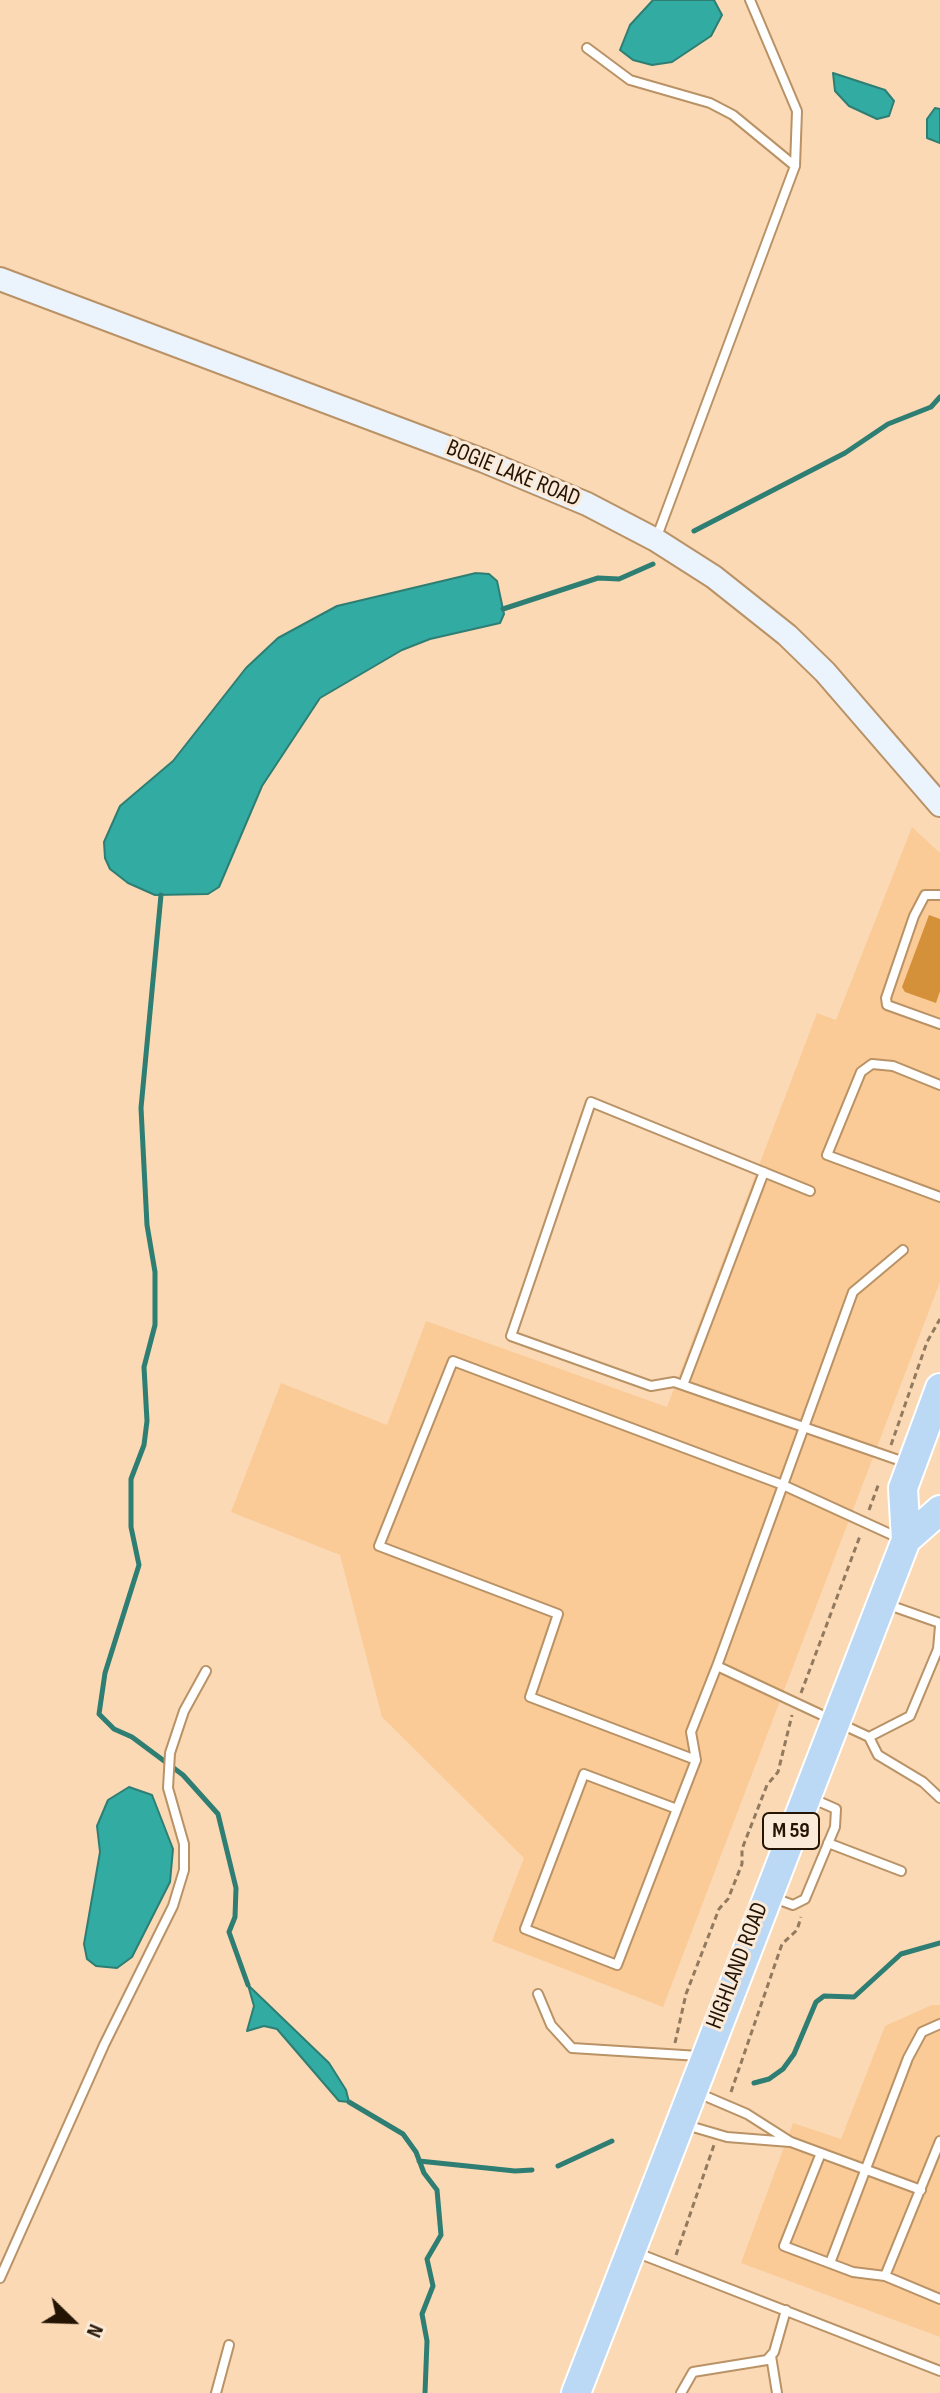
<!DOCTYPE html>
<style>
body{margin:0}
#map{position:relative;width:940px;height:2393px;overflow:hidden;background:#fbd9b5;font-family:"Sofia Sans Condensed",sans-serif}
canvas{display:block}
.north{position:absolute;left:32px;top:2281px;width:80px;height:80px;-webkit-text-stroke:6px #fbead8;paint-order:stroke;rotate:113deg;font-size:22px;font-weight:700;line-height:32px;text-align:center;color:#231404}
.north::after{content:'';display:block;margin:auto;width:28px;height:36px;background:#231404;clip-path:polygon(50% 0,100% 100%,50% 72%,0 100%)}
</style>
<div id="map">
<canvas width="940" height="2393"></canvas>
<div class="north">N</div>
</div>
<script>
const ctx = document.querySelector('canvas').getContext('2d');
ctx.lineJoin = 'round';
function paint(path, color) {
  ctx.fillStyle = color;
  ctx.fill(path, 'evenodd');
}
function toPath(rows) {
  const path = new Path2D();
  for (const r of rows) {
    path.moveTo(r[0], r[1]);
    for (let i = 2; i < r.length; i += 2) path.lineTo(r[i], r[i + 1]);
  }
  return path;
}
function trace(path, color, width, dash) {
  ctx.strokeStyle = color;
  ctx.lineWidth = width;
  ctx.lineCap = dash ? 'butt' : 'round';
  ctx.setLineDash(dash || []);
  ctx.stroke(path);
}
function write(font, color, halo, rows, align = 'center') {
  ctx.font = font + ' "Sofia Sans Condensed",sans-serif';
  ctx.lineWidth = 6;
  ctx.setLineDash([]);
  ctx.textBaseline = 'middle';
  ctx.strokeStyle = halo;
  ctx.fillStyle = color;
  for (const [text, x, y, turn = 0] of rows) {
    ctx.save();
    ctx.translate(x, y);
    ctx.rotate((+turn || 0) * Math.PI / 180);
    ctx.textAlign = isNaN(turn) ? turn : align;
    if (halo) ctx.strokeText(text, 0, 0);
    ctx.fillText(text, 0, 0);
    ctx.restore();
  }
}
paint(toPath([
 [912,827,940,853,940,1282,663,2007,492,1941,524,1858,382,1717,340,1555,231,1512,281,1383,387,1425,426,1321,667,1407,817,1013,836,1020],
 [932,2005,940,2005,940,2337,741,2263,793,2123,841,2139,885,2026]
]), '#facb97');
const water = toPath([
 [653,0,714,0,722,15,711,36,672,62,652,65,633,60,620,50,630,25,653,0],
 [833,73,885,90,894,101,889,116,877,119,849,106,835,91,833,73],
 [935,108,940,109,940,143,927,138,927,119,935,108],
 [476,573,489,574,497,581,504,614,500,623,430,639,402,650,320,698,262,786,219,887,208,894,155,895,128,883,110,869,105,858,104,842,120,806,173,761,246,668,278,638,337,606,476,573],
 [129,1787,152,1795,173,1849,170,1882,132,1957,117,1968,96,1966,87,1959,84,1944,100,1852,97,1826,108,1800,129,1787],
 [248,1985,329,2063,346,2090,349,2102,339,2101,277,2029,264,2026,247,2031,254,2006,248,1985]
]);
paint(water, '#32aba3');
trace(water, '#2e7e73', 2);
trace(toPath([
 [694,531,845,453,888,424,931,407,940,397],
 [503,609,598,578,619,579,653,564],
 [161,895,141,1108,147,1225,155,1272,155,1325,144,1367,147,1421,144,1445,131,1479,131,1527,139,1565,105,1673,99,1714,114,1729,132,1737,183,1775,218,1814,236,1888,235,1917,229,1932,248,1985],
 [754,2083,769,2079,783,2069,794,2054,816,2002,824,1996,854,1997,901,1954,940,1943],
 [349,2102,403,2134,416,2152,424,2173,437,2190,441,2235,427,2259,433,2286,422,2314,427,2341,425,2393],
 [419,2161,515,2171,532,2170],
 [558,2166,612,2141]
]), '#2e7e73', 5);
paint(toPath([
 [929,915,940,919,940,991,936,1003,905,992,902,987]
]), '#d5903a');
const lane = toPath([
 [587,48,630,80,710,103,733,115,795,166],
 [656,539,795,166,797,111,750,0],
 [940,895,925,895,914,916,886,998,887,1005,940,1024],
 [940,1085,893,1066,872,1064,861,1072,827,1155,940,1197],
 [810,1191,591,1102,511,1336,651,1386,674,1382,907,1463],
 [683,1385,764,1172],
 [901,1539,783,1485,853,1292,903,1250],
 [886,1604,940,1623],
 [869,1737,910,1716,938,1649,940,1626],
 [696,1760,691,1732,717,1666],
 [677,1809,584,1774,525,1929,617,1965,677,1809,696,1760,530,1697,558,1614,379,1546,453,1361,783,1485,717,1666,869,1737,878,1755,923,1782,940,1798],
 [828,1843,901,1871],
 [774,1898,793,1905,805,1899,835,1827,836,1809,811,1798],
 [538,1994,551,2025,572,2048,699,2056],
 [698,2093,747,2114,791,2142,921,2190],
 [686,2125,727,2137,790,2142],
 [940,2141,885,2276,940,2299],
 [821,2153,784,2246,853,2272,885,2276],
 [635,2252,940,2371],
 [830,2263,908,2058,922,2032,940,2024],
 [0,2278,104,2045,173,1906,184,1870,184,1844,168,1788,170,1753,184,1711,206,1671],
 [771,2356,777,2393],
 [216,2393,229,2345],
 [681,2393,693,2372,767,2360,774,2352,786,2310]
]);
const secondary = toPath([
 [0,279,484,461,587,504,656,540,714,577,787,635,825,672,940,805]
]);
const highway = toPath([
 [906,1540,940,1510],
 [576,2393,906,1540,903,1488,940,1388]
]);
trace(lane, '#b99266', 12);
trace(secondary, '#b99266', 26);
trace(highway, '#fff', 32);
trace(toPath([
 [891,1445,927,1342,940,1319],
 [869,1510,879,1483],
 [801,1693,860,1536],
 [675,2043,686,1994,719,1909,728,1899,742,1864,742,1849,767,1785,778,1772,792,1715],
 [731,2092,782,1944,797,1930,801,1917],
 [676,2255,714,2145]
]), '#927a5f', 3, [6, 4]);
trace(lane, '#fff', 8);
trace(secondary, '#ebf3fc', 22);
trace(highway, '#bbd8f5', 28);
for (const [x, y, w] of [
 [791,1831,56]
]) {
  const box = new Path2D();
  box.roundRect(x - w / 2, y - 18, w, 36, 6);
  ctx.fillStyle = '#fbead8';
  ctx.fill(box);
  trace(box, '#231404', 2);
}
write('bold 22px', '#231404', null, [
 ["M 59",791,1831]
]);
write('24px', '#231404', '#fbead8', [
 ["BOGIE LAKE ROAD",513,474,22],
 ["HIGHLAND ROAD",738,1966,-69]
]);
</script>
